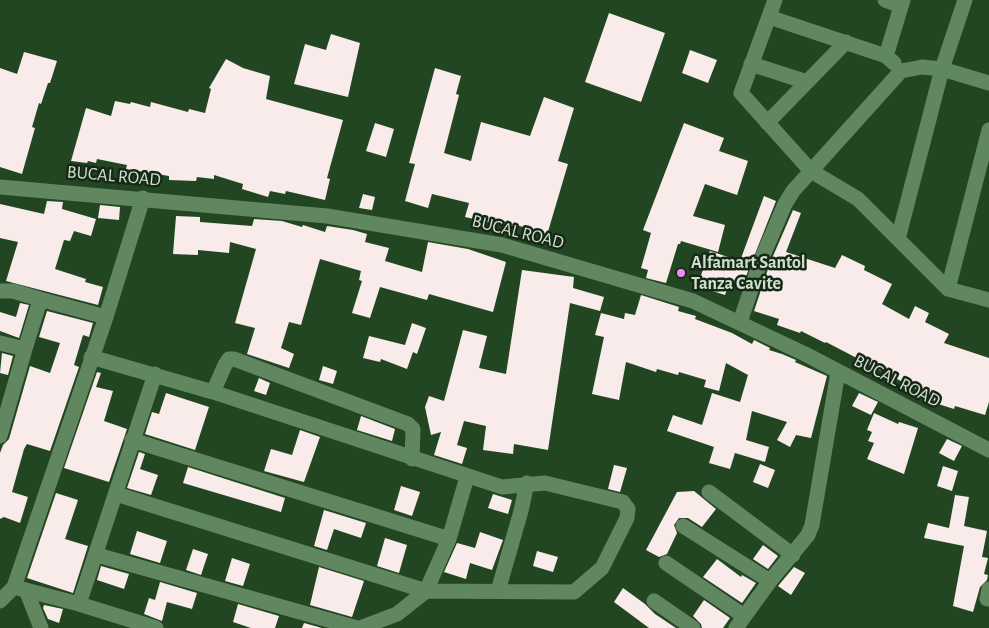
<!DOCTYPE html>
<style>
body{margin:0}
canvas{display:block;background:#224622}
</style>
<canvas width="989" height="628"></canvas>
<script>
const ctx = document.querySelector('canvas').getContext('2d');
ctx.lineJoin = 'round';
function paint(path, color) {
  ctx.fillStyle = color;
  ctx.fill(path, 'evenodd');
}
function toPath(rows) {
  const path = new Path2D();
  for (const r of rows) {
    path.moveTo(r[0], r[1]);
    for (let i = 2; i < r.length; i += 2) path.lineTo(r[i], r[i + 1]);
  }
  return path;
}
function trace(path, color, width, dash) {
  ctx.strokeStyle = color;
  ctx.lineWidth = width;
  ctx.lineCap = dash ? 'butt' : 'round';
  ctx.setLineDash(dash || []);
  ctx.stroke(path);
}
function write(font, color, halo, rows, align = 'center') {
  ctx.font = font + ' "Alegreya Sans",sans-serif';
  ctx.lineWidth = 5;
  ctx.setLineDash([]);
  ctx.textBaseline = 'middle';
  ctx.strokeStyle = halo;
  ctx.fillStyle = color;
  for (const [text, x, y, turn = 0] of rows) {
    ctx.save();
    ctx.translate(x, y);
    ctx.rotate((+turn || 0) * Math.PI / 180);
    ctx.textAlign = isNaN(turn) ? turn : align;
    if (halo) ctx.strokeText(text, 0, 0);
    ctx.fillText(text, 0, 0);
    ctx.restore();
  }
}
paint(toPath([
 [609,13,665,33,641,102,585,82],
 [331,34,360,43,348,97,294,84,305,44,326,50],
 [690,50,717,60,708,83,682,73],
 [24,52,57,61,50,83,48,83,41,104,39,103,32,127,35,128,22,174,0,167,0,68,17,74],
 [226,59,243,68,270,76,266,99,343,120,327,178,330,179,325,200,286,191,285,194,270,191,268,197,242,189,243,184,214,175,214,179,197,177,196,181,169,180,169,176,126,169,127,165,97,159,96,163,88,161,87,163,71,161,86,108,111,116,115,101,130,104,131,102,150,107,151,102,188,112,189,109,205,113,211,89,209,88],
 [435,68,461,76,456,94,459,95,444,153,471,161,481,122,530,136,544,97,574,108,558,161,568,164,547,235,514,224,514,228,465,217,469,203,432,194,428,208,405,201,415,164,409,163],
 [375,123,394,129,386,157,366,151],
 [684,123,724,138,719,151,748,161,737,195,705,184,693,216,725,225,718,252,681,241,680,244,678,244,666,283,646,278,648,270,641,268,651,233,643,230],
 [363,194,375,197,372,210,359,208],
 [764,196,776,201,743,284,730,280,725,295,697,286,710,251,740,261],
 [47,201,63,202,62,209,96,219,91,236,74,231,70,241,64,240,55,269,86,279,85,282,103,287,98,305,6,281,18,242,0,238,0,204,44,214],
 [100,205,120,207,119,220,98,218],
 [793,210,801,213,786,252,835,268,842,255,865,266,864,270,892,284,882,304,909,319,915,306,929,313,925,322,949,334,944,343,989,358,989,402,985,415,955,406,954,409,935,403,935,401,919,394,920,391,826,342,825,343,801,331,800,333,777,325,779,319,754,311,770,263],
 [176,216,200,217,200,222,252,226,254,219,282,221,302,227,303,225,325,232,327,226,353,230,367,234,365,242,389,248,385,261,422,272,428,242,468,249,506,262,493,312,429,294,427,300,380,287,370,318,352,313,362,281,359,280,361,271,320,259,301,325,289,322,281,348,294,354,289,368,247,354,255,328,235,323,256,249,230,242,229,253,198,250,198,255,173,254],
 [522,270,574,277,573,288,604,297,600,311,570,303,548,450,514,444,513,454,483,450,486,426,464,421,457,445,467,448,462,464,434,455,441,432,431,435,425,407,429,396,444,401,463,330,487,336,479,368,506,374],
 [641,295,679,307,678,311,696,316,695,319,732,333,752,344,754,340,770,348,769,350,782,354,796,360,795,362,827,376,811,438,796,435,790,447,777,440,787,422,752,411,746,440,769,447,765,462,735,453,730,469,709,463,714,447,667,431,673,415,702,425,712,393,740,402,748,375,726,363,719,391,704,387,706,380,679,372,678,375,657,369,656,372,626,362,619,400,592,394,604,337,595,335,601,313,624,319,625,313,635,315],
 [20,303,29,305,19,338,0,331,0,312,16,317],
 [47,311,93,323,89,337,83,335,74,365,79,367,50,451,27,444,24,449,12,492,28,497,20,523,4,517,0,519,0,453,3,445,9,439,30,366,50,373,60,343,39,337],
 [412,323,426,328,417,354,413,352,407,369,381,359,380,362,363,358,369,336,405,345],
 [2,353,13,356,8,375,0,373],
 [323,366,337,371,333,384,319,380],
 [97,372,101,373,96,387,113,391,104,421,127,429,109,482,64,468],
 [259,378,270,383,266,395,254,391],
 [166,393,209,407,195,450,145,434,152,412,159,414],
 [859,393,878,402,871,415,852,406],
 [874,413,898,424,899,422,918,428,904,474,867,459,874,443,868,441,872,432,867,430],
 [361,416,395,429,392,441,357,430],
 [300,430,320,437,304,482,264,471,271,449,292,455],
 [947,439,962,446,954,461,939,453],
 [139,452,145,454,140,469,158,475,151,495,127,488],
 [760,464,775,470,768,488,753,482],
 [614,465,627,468,620,492,608,489],
 [943,466,958,471,952,491,937,486],
 [188,467,285,498,281,512,183,483],
 [401,486,420,492,412,516,394,510],
 [694,491,716,509,702,527,688,518,679,518,674,525,677,533,667,554,659,557,646,550,677,492],
 [56,493,78,500,65,539,88,546,73,593,27,578],
 [493,494,512,500,508,514,488,508],
 [955,495,969,497,964,526,987,531,982,557,988,558,984,574,988,575,987,580,980,587,973,612,953,606,964,546,924,538,928,523,949,528],
 [324,510,366,523,361,538,334,529,327,550,314,546],
 [137,531,167,541,160,563,130,554],
 [480,532,503,540,492,570,470,563,466,579,444,572,457,543,475,548],
 [385,538,407,545,399,573,377,566],
 [763,545,778,556,768,569,753,559],
 [193,549,208,554,201,575,186,570],
 [537,551,558,557,553,572,533,566],
 [232,558,250,564,243,586,225,581],
 [717,559,741,577,742,575,756,583,742,603,703,577],
 [101,566,129,574,124,589,97,580],
 [319,567,364,581,352,617,310,605],
 [794,567,805,573,791,595,778,586],
 [160,582,197,593,192,609,167,602,162,621,144,614,149,598,155,600],
 [623,588,645,604,655,614,676,628,649,628,614,602],
 [704,600,730,618,723,628,702,628,701,624,693,616],
 [238,604,279,616,275,628,251,628,233,622],
 [44,605,63,609,59,623,48,619,43,608],
 [304,623,322,628,302,628]
]), '#f8ebe9');
trace(toPath([
 [775,0,741,93,811,171,858,199,948,289,989,300],
 [885,0,901,6],
 [769,17,886,56],
 [894,63,886,56,903,0],
 [751,64,807,82],
 [767,123,846,42],
 [0,187,327,216,502,245,693,301,805,354,989,450],
 [898,239,942,69,965,0],
 [948,289,989,130],
 [0,291,13,291,43,300],
 [740,322,761,260,785,204,793,191,901,71,922,67,942,69,989,83],
 [0,343,25,349,0,436],
 [25,349,38,307,43,300,106,317],
 [91,357,213,392,502,487,545,483,623,502,628,509,627,518,602,568,574,592,426,591,116,494],
 [213,392,225,365,229,359,234,359,408,424,413,429,412,459],
 [132,440,449,539],
 [709,492,793,555],
 [683,526,770,581],
 [97,555,357,628],
 [666,563,744,616],
 [14,587,79,604,156,628],
 [26,590,41,628],
 [498,591,521,511,527,483],
 [987,599,989,589],
 [0,601,14,587,106,317,143,198],
 [654,601,693,628],
 [79,604,155,374],
 [360,628,397,614,426,591,449,539,467,477],
 [736,628,770,581,808,535,812,525,838,372]
]), '#618760', 15);
for (const [x, y, r, color] of [
 [681,273,5,"#ef8bf7"]
]) {
  const dot = new Path2D();
  dot.arc(x, y, r, 0, 2 * Math.PI);
  ctx.fillStyle = color;
  ctx.fill(dot);
  trace(dot, '#182818', 2);
}
write('18px', '#cce0cb', '#182818', [
 ["BUCAL ROAD",114,176,5],
 ["BUCAL ROAD",518,232,14],
 ["BUCAL ROAD",897,381,27]
]);
write('bold 18px', '#cce0cb', '#182818', [
 ["Alfamart Santol",691,263],
 ["Tanza Cavite",691,284]
], 'left');
</script>
